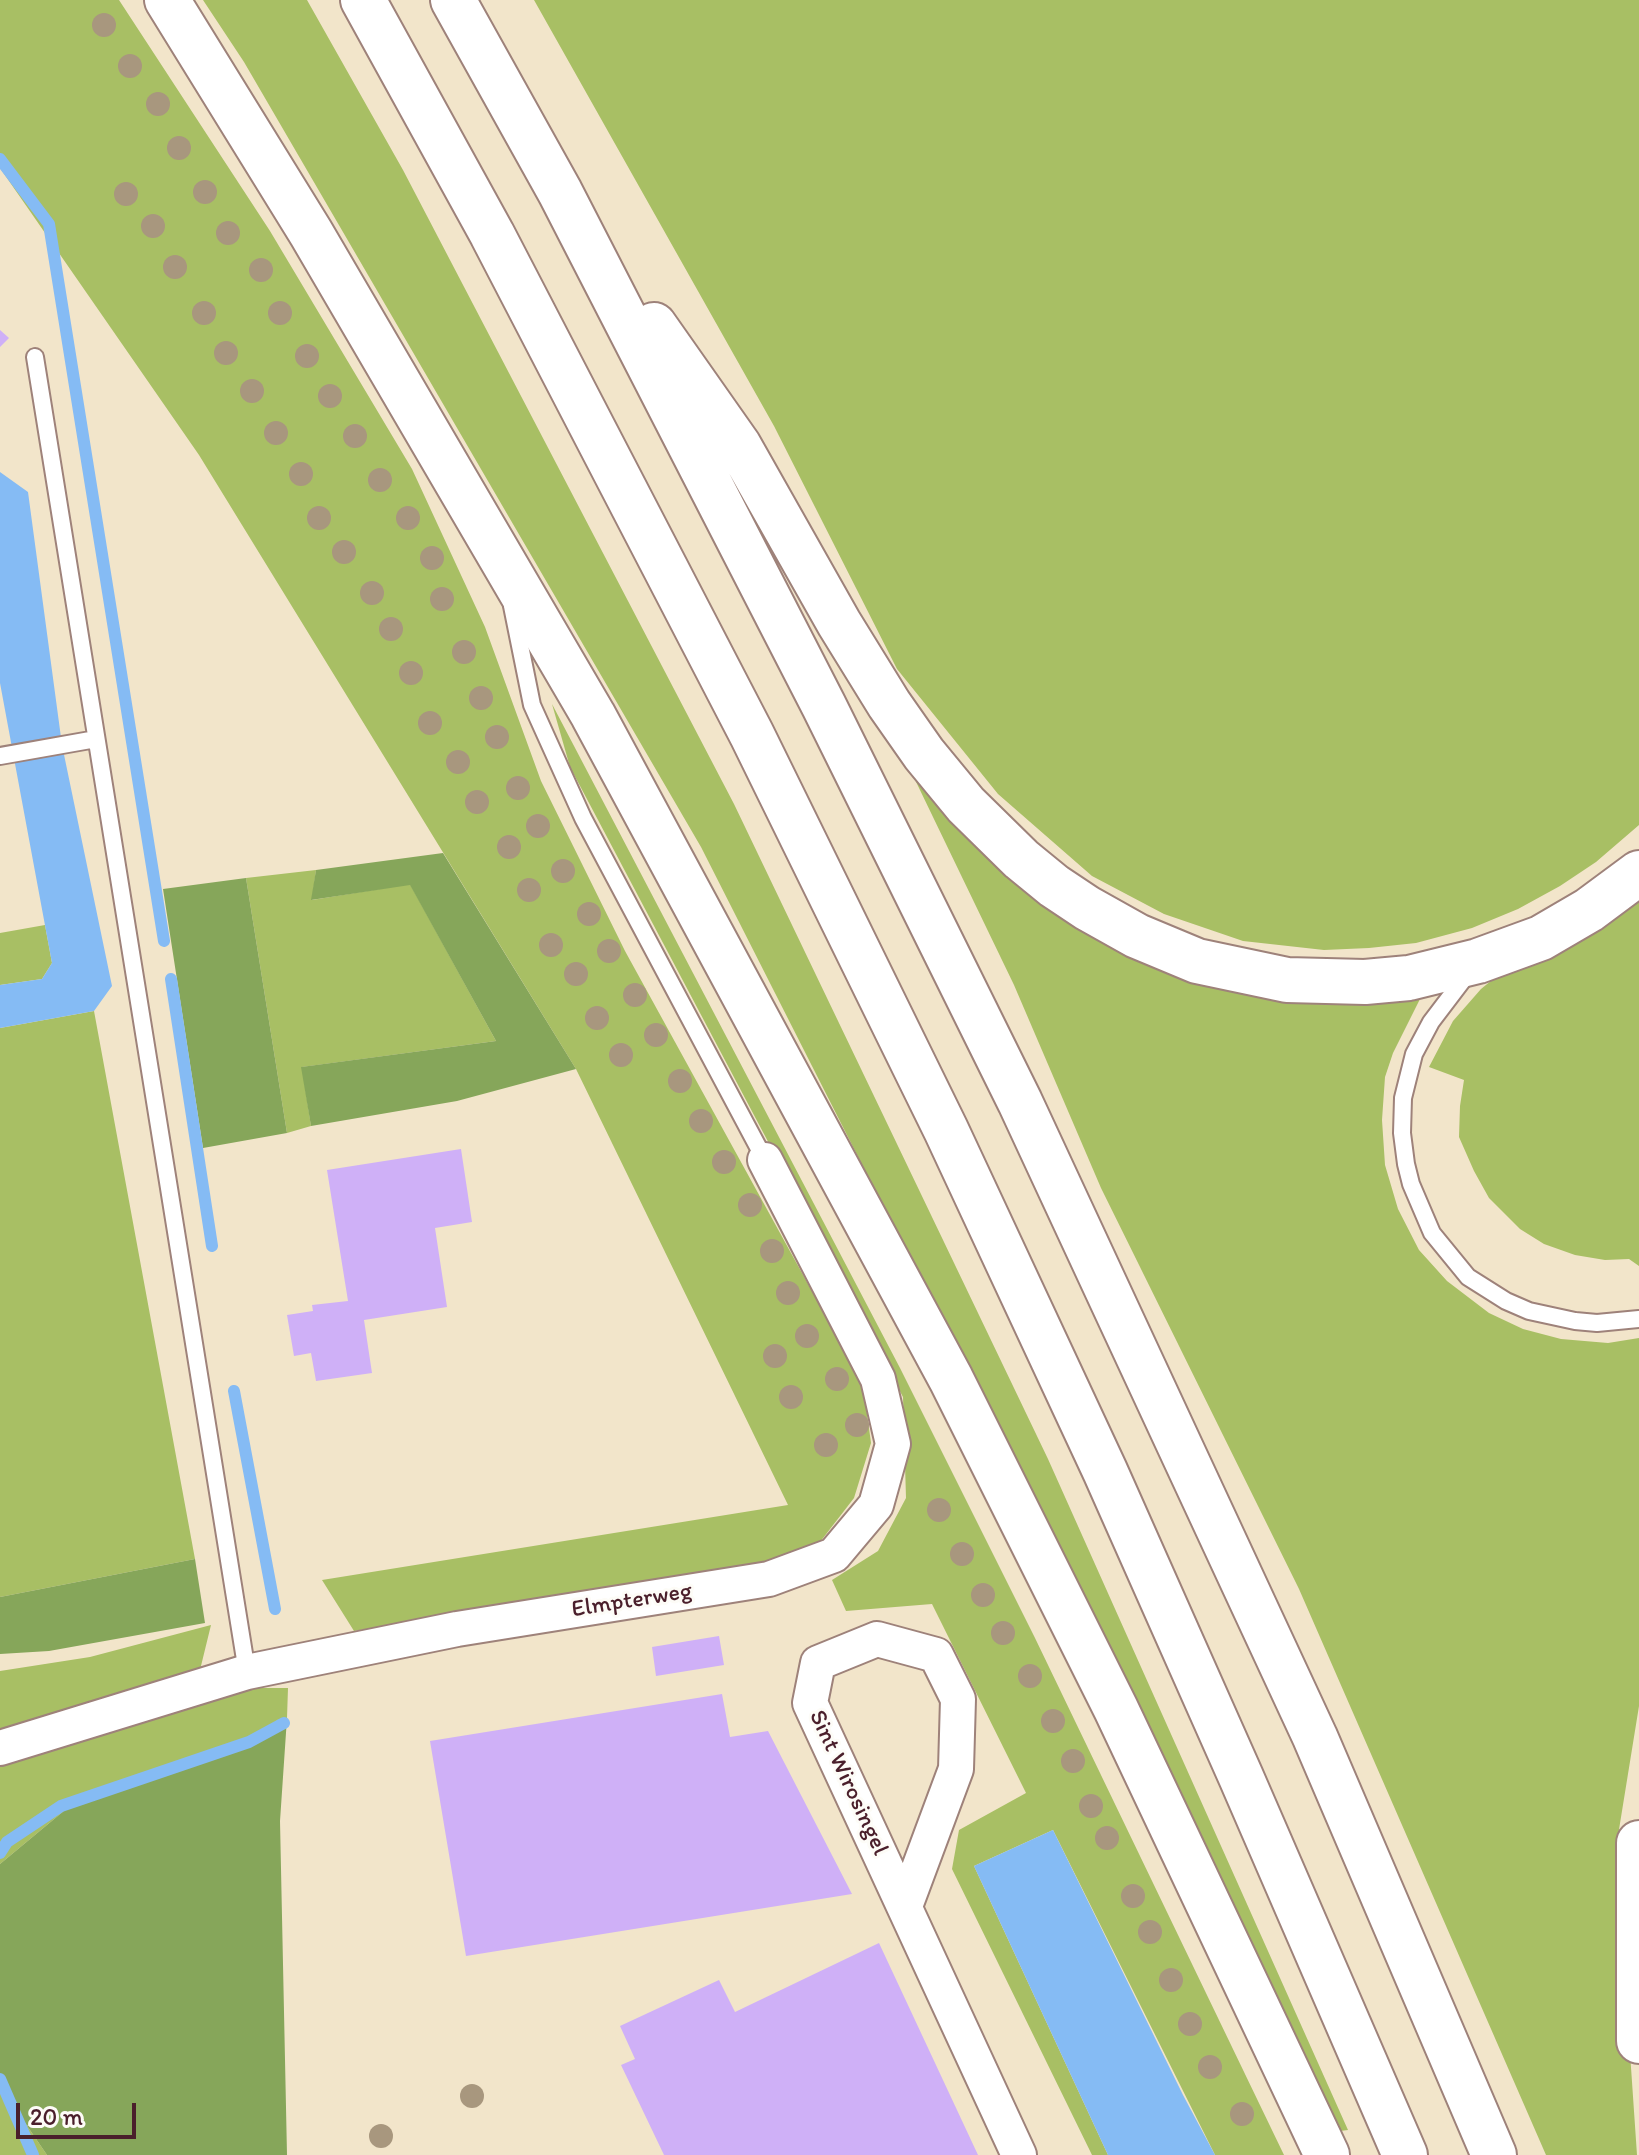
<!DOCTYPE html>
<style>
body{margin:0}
#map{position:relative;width:1639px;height:2155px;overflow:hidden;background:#f2e5ca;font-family:Itim,sans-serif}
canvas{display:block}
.scale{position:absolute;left:16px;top:2103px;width:120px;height:36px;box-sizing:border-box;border:4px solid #4a1f2b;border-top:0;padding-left:10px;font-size:24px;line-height:28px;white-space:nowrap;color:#4a1f2b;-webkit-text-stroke:6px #fdfcf7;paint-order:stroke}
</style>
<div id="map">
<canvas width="1639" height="2155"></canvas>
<div class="scale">20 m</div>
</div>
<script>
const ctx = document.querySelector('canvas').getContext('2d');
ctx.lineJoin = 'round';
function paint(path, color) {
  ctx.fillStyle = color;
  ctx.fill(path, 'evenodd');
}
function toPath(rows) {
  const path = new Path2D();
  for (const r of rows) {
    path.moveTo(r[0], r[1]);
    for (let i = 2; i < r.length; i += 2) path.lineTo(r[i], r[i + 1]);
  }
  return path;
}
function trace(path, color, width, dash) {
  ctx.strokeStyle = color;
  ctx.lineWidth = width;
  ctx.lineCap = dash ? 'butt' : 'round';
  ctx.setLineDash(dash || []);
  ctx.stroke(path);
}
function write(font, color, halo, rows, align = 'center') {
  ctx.font = font + ' Itim,sans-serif';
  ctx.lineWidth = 6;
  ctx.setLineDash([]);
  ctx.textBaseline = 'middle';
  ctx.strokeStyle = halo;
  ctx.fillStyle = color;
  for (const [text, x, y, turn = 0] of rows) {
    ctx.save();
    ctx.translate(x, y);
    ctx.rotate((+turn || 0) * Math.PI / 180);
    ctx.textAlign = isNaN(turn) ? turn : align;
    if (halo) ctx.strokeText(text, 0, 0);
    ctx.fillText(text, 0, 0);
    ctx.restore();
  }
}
paint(toPath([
 [0,0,119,0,270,231,412,469,485,627,541,781,625,951,863,1384,871,1443,854,1498,820,1542,765,1564,354,1631,322,1580,788,1505,576,1069,199,455,0,168],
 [203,0,307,0,403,170,734,804,1048,1459,1348,2130,1340,2131,1034,1504,701,847,244,62],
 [534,0,1639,0,1639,825,1596,862,1560,886,1518,909,1472,928,1416,943,1369,948,1324,950,1243,941,1164,914,1092,876,998,794,897,669,774,426],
 [552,704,900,1368,1035,1638,1284,2155,1215,2155,1053,1830,974,1866,1108,2155,1092,2155,952,1869,959,1830,1026,1793,932,1604,846,1611,832,1580,878,1551,906,1498,903,1397,570,767],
 [892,732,1098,935,1423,993,1393,1053,1385,1077,1382,1120,1385,1165,1398,1209,1419,1250,1447,1281,1489,1313,1523,1329,1561,1339,1608,1343,1639,1338,1639,1706,1616,1848,1637,2155,1546,2155,1299,1589,1101,1188,1014,985],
 [316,870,312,900,410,884,496,1041,302,1067,311,1126,287,1133,246,878],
 [1639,894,1639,1266,1629,1259,1605,1260,1575,1255,1544,1244,1520,1229,1489,1198,1474,1171,1459,1137,1460,1106,1464,1080,1429,1067,1453,1021,1481,989,1497,976],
 [45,925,52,963,42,979,0,985,0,933],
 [94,1011,195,1559,0,1597,0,1028],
 [211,1625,200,1670,0,1732,0,1671,90,1657],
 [240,1688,288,1688,287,1718,277,1720,263,1737,77,1800,0,1864,0,1761],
 [0,2079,6,2095,47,2155,0,2155]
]), '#a8bf64');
paint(toPath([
 [443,853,576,1069,457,1101,311,1126,301,1067,496,1041,410,885,311,900,316,870],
 [246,878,287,1133,203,1148,163,889],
 [195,1559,205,1623,49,1651,0,1654,0,1597],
 [287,1718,280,1821,287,2155,47,2155,6,2095,0,2079,0,1864,77,1800,155,1770,262,1737,277,1720]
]), '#86a65a');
paint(toPath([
 [0,472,28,492,62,745,112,986,94,1011,0,1028,0,985,42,979,52,963,0,683],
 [1053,1830,1183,2095,1215,2155,1108,2155,974,1866]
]), '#85bbf4');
trace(toPath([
 [0,159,49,224,164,941],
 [171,979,212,1246],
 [234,1391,275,1609],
 [0,1853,7,1842,61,1806,249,1742,284,1723],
 [0,2079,33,2155]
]), '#85bbf4', 12);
paint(toPath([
 [0,330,9,338,0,347],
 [461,1149,472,1222,435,1228,447,1307,364,1320,372,1373,316,1381,311,1353,294,1356,287,1315,313,1311,312,1305,348,1301,327,1170],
 [719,1636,724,1665,656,1676,652,1647],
 [722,1694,730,1737,768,1731,852,1894,466,1956,430,1741],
 [879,1943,978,2155,664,2155,621,2065,635,2059,620,2026,719,1980,735,2012]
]), '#cfb0f7');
const lane = toPath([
 [35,357,247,1672],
 [512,606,532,705,583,818,765,1160],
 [0,756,96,739],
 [1469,972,1431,1022,1414,1054,1403,1098,1402,1133,1406,1164,1411,1184,1432,1233,1468,1277,1506,1301,1529,1311,1575,1321,1597,1323,1639,1319]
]);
const street = toPath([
 [0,1748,247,1672,457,1629,769,1579,834,1555,876,1505,893,1444,878,1379,765,1160],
 [905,1906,956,1769,958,1699,936,1655,877,1639,818,1663,810,1703,1019,2155]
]);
const highway = toPath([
 [167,0,311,233,593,715,951,1379,1116,1709,1327,2155],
 [363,0,492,234,752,735,946,1130,1105,1471,1241,1777,1405,2155],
 [453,0,560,192,824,706,1020,1102,1315,1737,1494,2155],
 [654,325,739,446,839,623,889,704,924,754,966,805,1021,859,1054,886,1087,908,1137,936,1197,961,1287,980,1365,982,1409,978,1478,961,1541,938,1589,910,1639,873],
 [1639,1843,1639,2041]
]);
trace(lane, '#9e827a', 20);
trace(street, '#9e827a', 38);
trace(highway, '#9e827a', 48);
trace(lane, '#fff', 16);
trace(street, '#fff', 34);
trace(highway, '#fff', 44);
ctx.fillStyle = '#a8977e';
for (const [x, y] of [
 [104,25],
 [130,66],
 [158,104],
 [179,148],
 [205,192],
 [126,194],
 [153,226],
 [228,233],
 [175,267],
 [261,270],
 [204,313],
 [280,313],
 [226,353],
 [307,356],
 [252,391],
 [330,396],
 [276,433],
 [355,436],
 [301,474],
 [380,480],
 [319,518],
 [408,518],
 [344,552],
 [432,558],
 [372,593],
 [442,599],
 [391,629],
 [464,652],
 [411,673],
 [481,698],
 [430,723],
 [497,737],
 [458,762],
 [518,788],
 [477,802],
 [538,826],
 [509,847],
 [563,871],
 [529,890],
 [589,914],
 [551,945],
 [609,951],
 [576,974],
 [635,995],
 [597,1018],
 [656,1035],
 [621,1055],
 [680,1081],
 [701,1121],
 [724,1162],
 [750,1205],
 [772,1251],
 [788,1293],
 [807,1336],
 [775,1356],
 [837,1379],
 [791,1397],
 [857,1425],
 [826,1445],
 [939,1510],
 [962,1554],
 [983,1595],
 [1003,1633],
 [1030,1676],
 [1053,1721],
 [1073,1761],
 [1091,1806],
 [1107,1838],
 [1133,1896],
 [1150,1932],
 [1171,1980],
 [1190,2024],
 [1210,2067],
 [472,2096],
 [1242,2114],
 [381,2136]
]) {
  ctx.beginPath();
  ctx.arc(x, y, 12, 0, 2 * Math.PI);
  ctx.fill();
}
write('24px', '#4a1f2b', '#fdfcf7', [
 ["Elmpterweg",632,1601,-9],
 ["Sint Wirosingel",848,1783,65]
]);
</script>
